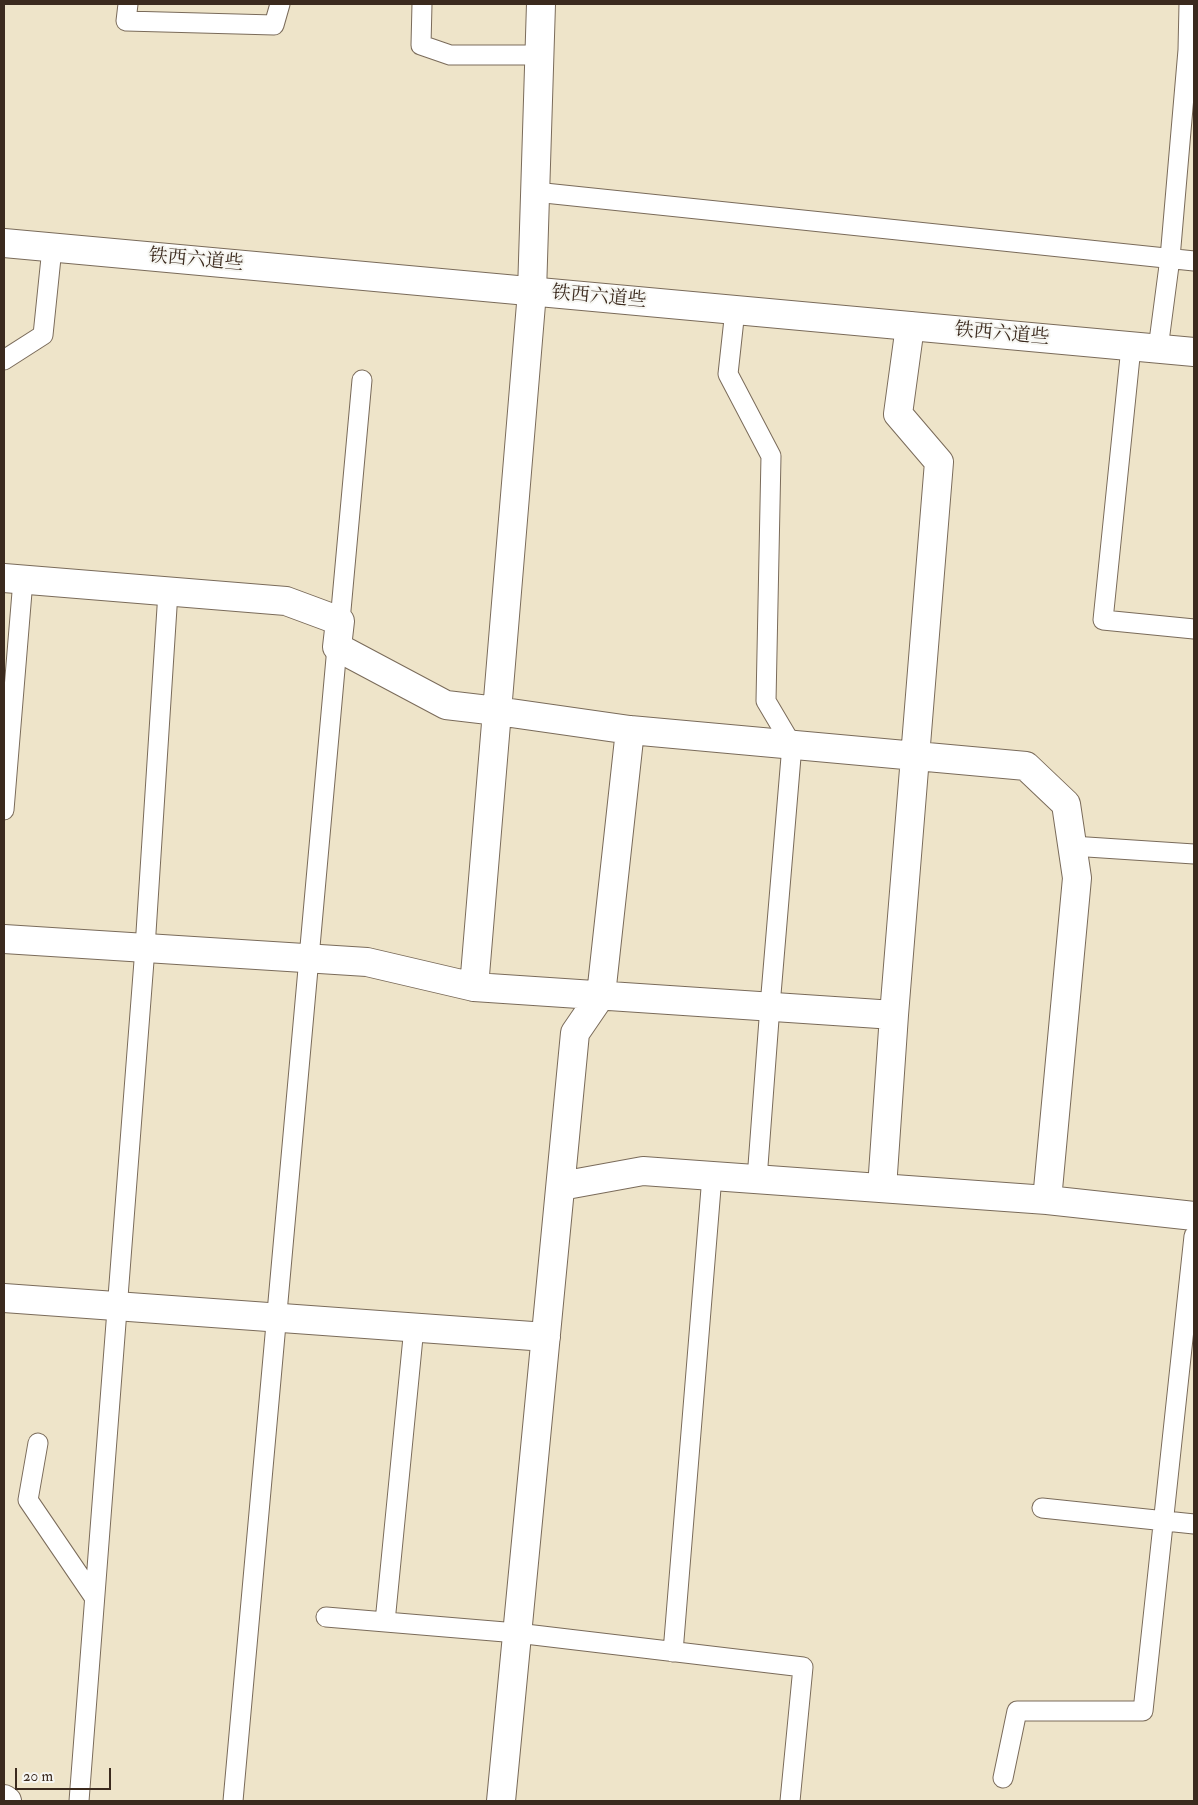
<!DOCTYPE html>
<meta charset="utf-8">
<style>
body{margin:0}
#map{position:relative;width:1198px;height:1805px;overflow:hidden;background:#eee4c9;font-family:"IM FELL Double Pica",serif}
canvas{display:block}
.frame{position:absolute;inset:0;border:5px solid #3b2a1e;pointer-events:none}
.scale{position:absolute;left:15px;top:1768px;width:96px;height:22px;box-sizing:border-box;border:2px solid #3b2a1e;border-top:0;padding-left:6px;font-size:15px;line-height:18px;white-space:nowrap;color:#3b2a1e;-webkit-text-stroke:4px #f6f6f2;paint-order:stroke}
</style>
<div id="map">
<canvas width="1198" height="1805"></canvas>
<div class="frame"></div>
<div class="scale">20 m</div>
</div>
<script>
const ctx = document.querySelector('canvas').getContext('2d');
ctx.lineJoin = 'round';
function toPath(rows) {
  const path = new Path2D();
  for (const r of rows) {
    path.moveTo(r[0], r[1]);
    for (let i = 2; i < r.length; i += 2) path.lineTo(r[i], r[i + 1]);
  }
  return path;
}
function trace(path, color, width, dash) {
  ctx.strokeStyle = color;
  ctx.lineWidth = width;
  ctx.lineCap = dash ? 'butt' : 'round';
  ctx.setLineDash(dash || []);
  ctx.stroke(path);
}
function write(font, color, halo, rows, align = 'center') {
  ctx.font = font + ' "IM FELL Double Pica","Noto Serif SC",serif';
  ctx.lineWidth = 4;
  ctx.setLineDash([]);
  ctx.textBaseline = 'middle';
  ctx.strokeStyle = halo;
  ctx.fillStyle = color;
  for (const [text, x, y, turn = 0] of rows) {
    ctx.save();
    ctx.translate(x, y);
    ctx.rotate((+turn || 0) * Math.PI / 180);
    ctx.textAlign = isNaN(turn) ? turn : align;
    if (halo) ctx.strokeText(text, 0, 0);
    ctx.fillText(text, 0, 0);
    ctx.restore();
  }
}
const service = toPath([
 [128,4,126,21,274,25,280,4],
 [422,4,421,45,450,55,540,55],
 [1189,4,1188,50,1194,50],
 [535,192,1194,261],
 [735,310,728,374,771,456,766,701,792,745,770,1006,757,1179],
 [1131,347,1103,620,1194,629],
 [1158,349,1170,258,1188,50],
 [4,360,43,335,52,248],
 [340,621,362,380],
 [4,810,23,580],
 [1072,846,1194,854],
 [38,1443,28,1500,94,1597],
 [1042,1508,1194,1524],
 [326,1617,517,1633,803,1667,790,1801],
 [385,1622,414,1327],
 [673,1652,712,1176],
 [1003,1778,1017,1711,1143,1711,1194,1236],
 [79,1801,145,948,168,592],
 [233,1801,337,647]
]);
const minor = toPath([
 [4,578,286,601,340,621,337,647,446,705,497,711,630,730,1026,766,1066,804,1077,878,1047,1200],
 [4,939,367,962,474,987,894,1015],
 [474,987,532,292,541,4],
 [561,1186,643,1171,1047,1200,1194,1216],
 [882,1188,894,1015,939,462,898,414,910,326],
 [4,1298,546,1337],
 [4,1799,7,1801],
 [501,1801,575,1033,601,995,630,730]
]);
const tertiary = toPath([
 [4,243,1194,352]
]);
trace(service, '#7a6b5a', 21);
trace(minor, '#7a6b5a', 30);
trace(tertiary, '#7a6b5a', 30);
trace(service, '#fff', 19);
trace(minor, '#fff', 28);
trace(tertiary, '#fff', 28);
write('19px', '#3b2a1e', '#f6f6f2', [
 ["铁西六道些",196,261,5],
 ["铁西六道些",599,298,5],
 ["铁西六道些",1002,335,5]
]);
</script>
